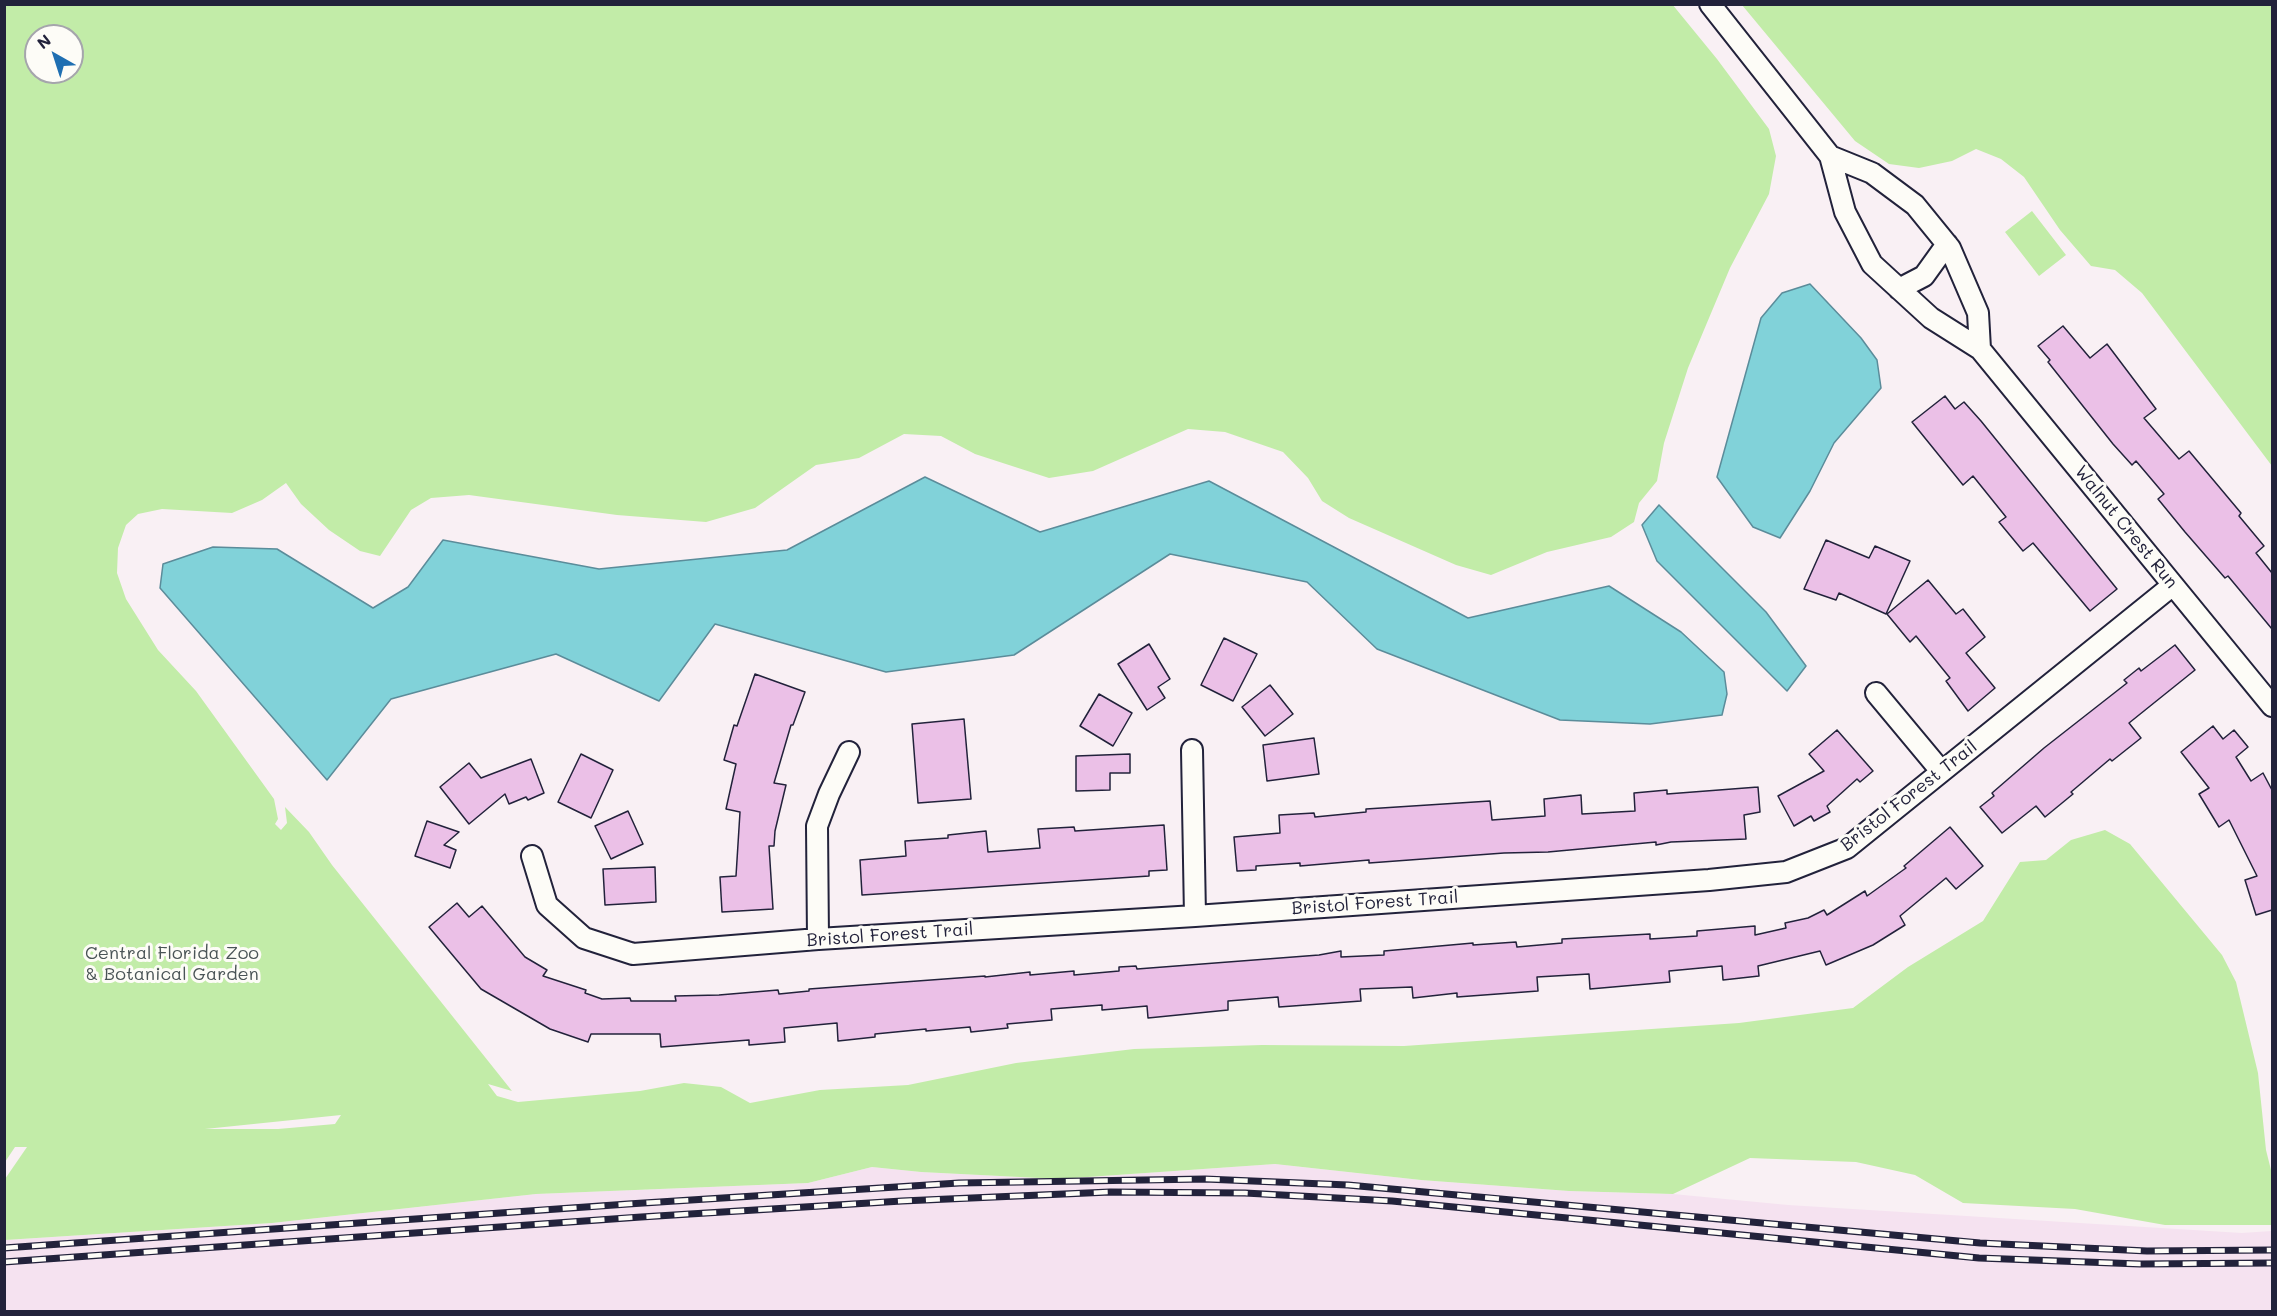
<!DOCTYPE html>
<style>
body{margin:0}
#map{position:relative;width:2277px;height:1316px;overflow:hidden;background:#f9f0f4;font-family:Mali,sans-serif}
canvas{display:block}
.frame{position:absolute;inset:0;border:6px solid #22223b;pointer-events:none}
.north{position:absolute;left:24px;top:24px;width:60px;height:60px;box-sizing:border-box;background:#fdfcf7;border:2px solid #a5a5ac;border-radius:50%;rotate:321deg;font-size:16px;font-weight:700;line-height:24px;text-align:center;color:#22223b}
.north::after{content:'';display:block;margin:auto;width:21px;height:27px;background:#1f6fb2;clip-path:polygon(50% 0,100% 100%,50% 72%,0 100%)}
</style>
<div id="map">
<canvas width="2277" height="1316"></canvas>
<div class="frame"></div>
<div class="north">N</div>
</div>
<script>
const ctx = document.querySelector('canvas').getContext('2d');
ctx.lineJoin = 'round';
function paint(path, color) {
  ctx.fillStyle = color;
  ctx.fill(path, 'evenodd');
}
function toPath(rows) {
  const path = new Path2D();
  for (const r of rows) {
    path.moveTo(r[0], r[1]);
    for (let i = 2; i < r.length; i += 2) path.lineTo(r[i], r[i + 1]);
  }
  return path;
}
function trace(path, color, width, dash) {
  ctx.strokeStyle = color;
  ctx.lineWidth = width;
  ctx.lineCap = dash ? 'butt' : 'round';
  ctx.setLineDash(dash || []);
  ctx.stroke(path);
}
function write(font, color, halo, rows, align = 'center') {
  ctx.font = font + ' Mali,sans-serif';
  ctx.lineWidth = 6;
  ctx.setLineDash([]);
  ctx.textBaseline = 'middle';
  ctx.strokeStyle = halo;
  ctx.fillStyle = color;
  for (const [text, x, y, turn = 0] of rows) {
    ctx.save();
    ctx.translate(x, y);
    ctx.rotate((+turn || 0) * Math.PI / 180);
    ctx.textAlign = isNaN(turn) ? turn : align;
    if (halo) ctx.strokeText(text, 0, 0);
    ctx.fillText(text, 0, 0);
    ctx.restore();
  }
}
paint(toPath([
 [1275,1164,1421,1180,1569,1191,1673,1194,1788,1205,2242,1233,2272,1231,2272,1312,5,1312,5,1240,272,1223,536,1194,808,1183,872,1167,921,1172,1059,1179]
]), '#f5e2f0');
paint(toPath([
 [1672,4,1717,59,1769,129,1776,156,1769,194,1730,268,1688,368,1664,443,1657,481,1639,503,1634,522,1611,537,1547,552,1491,575,1456,565,1349,518,1322,501,1308,478,1283,452,1225,432,1188,429,1093,471,1049,478,975,454,941,436,904,434,859,458,816,465,755,508,706,522,617,515,469,495,431,498,411,510,380,556,360,551,329,530,301,504,286,483,262,500,232,513,162,509,138,514,126,525,118,548,117,573,126,599,158,650,196,691,274,799,278,819,275,824,281,830,287,823,285,807,309,832,332,865,512,1091,488,1084,497,1096,518,1102,640,1091,684,1083,721,1087,750,1103,820,1090,908,1085,1016,1063,1134,1049,1262,1045,1404,1046,1739,1023,1853,1008,1908,967,1983,921,2020,862,2046,860,2071,840,2105,830,2130,844,2222,955,2236,982,2258,1073,2266,1150,2272,1174,2272,1225,2165,1225,2075,1209,1963,1203,1915,1175,1856,1162,1750,1158,1673,1194,1569,1191,1421,1180,1275,1164,1059,1179,921,1172,872,1167,808,1183,536,1194,272,1223,5,1240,5,1179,27,1147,15,1147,5,1162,5,5],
 [36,36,72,36,72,72,36,72],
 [341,1115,335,1124,278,1129,205,1129],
 [1742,5,2272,5,2272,466,2142,293,2115,270,2091,266,2060,230,2024,177,2001,159,1976,149,1952,161,1919,168,1889,164,1855,141],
 [2032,211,2066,255,2039,276,2005,232]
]), '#c2eca8');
const water = toPath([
 [1810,284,1861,338,1877,360,1881,388,1834,443,1810,491,1780,538,1753,527,1717,477,1761,318,1782,293,1810,284],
 [925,477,1040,532,1209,481,1468,618,1609,586,1681,632,1724,672,1727,694,1722,715,1650,724,1560,720,1377,649,1307,582,1170,554,1014,655,886,672,715,624,659,701,556,654,391,699,327,780,160,588,163,564,213,547,277,549,373,608,408,587,443,540,599,569,787,550,925,477],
 [1659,505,1766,612,1806,666,1787,691,1657,561,1642,525,1659,505]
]);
paint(water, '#81d2d9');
trace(water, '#5b8c9a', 1.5);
const building = toPath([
 [2063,326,2090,358,2107,344,2156,409,2144,418,2179,459,2189,451,2241,513,2239,516,2264,546,2256,553,2272,573,2272,629,2228,576,2225,578,2185,532,2158,499,2164,494,2136,461,2132,465,2113,444,2048,362,2050,360,2038,346,2063,326],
 [1945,396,1955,409,1964,402,1981,421,2117,589,2090,611,2033,543,2023,551,1999,522,2006,517,1973,476,1963,485,1912,422,1945,396],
 [1826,540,1869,558,1875,546,1910,561,1886,614,1839,593,1836,600,1804,589,1826,540],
 [1928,580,1956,614,1963,609,1985,637,1966,653,1995,688,1968,711,1946,681,1950,678,1916,636,1910,642,1887,614,1928,580],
 [1224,638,1257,654,1233,701,1201,685,1224,638],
 [1149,644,1170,679,1158,687,1165,698,1147,710,1118,664,1149,644],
 [2175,645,2195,670,2129,723,2141,738,2112,761,2110,759,2071,792,2073,794,2045,817,2036,806,2002,833,1980,807,1994,796,1992,793,2044,748,2127,683,2124,680,2139,668,2141,671,2175,645],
 [755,674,805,692,793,725,791,725,774,783,786,785,775,831,774,846,769,846,773,909,722,912,720,877,736,876,740,812,726,809,736,764,724,760,734,725,737,726,755,674],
 [1270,685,1293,714,1265,736,1242,707,1270,685],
 [1099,694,1132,713,1113,746,1080,726,1099,694],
 [964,719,971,799,918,803,912,724,964,719],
 [2213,726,2223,739,2234,730,2248,747,2236,757,2251,781,2263,773,2272,790,2272,910,2256,915,2245,880,2257,876,2229,820,2219,827,2199,794,2209,788,2181,752,2213,726],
 [1837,730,1873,771,1860,782,1857,779,1827,806,1830,812,1814,821,1811,816,1794,826,1778,796,1824,771,1809,754,1837,730],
 [1314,738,1319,774,1267,781,1263,745,1314,738],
 [581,754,613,770,591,818,558,802,581,754],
 [1130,754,1130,773,1110,773,1110,790,1076,791,1076,756,1130,754],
 [531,759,544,793,528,800,526,797,509,804,505,794,469,824,440,787,469,763,481,778,531,759],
 [1758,787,1760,812,1744,815,1746,839,1671,842,1656,845,1656,842,1548,852,1504,853,1369,863,1369,860,1300,866,1300,863,1256,866,1256,870,1237,871,1234,837,1280,833,1279,815,1314,813,1315,817,1366,812,1366,809,1490,801,1492,820,1545,816,1544,799,1581,795,1582,814,1635,811,1634,793,1667,790,1667,794,1758,787],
 [628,811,643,844,611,859,595,826,628,811],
 [427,821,459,832,444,845,456,850,450,868,415,856,427,821],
 [1164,825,1167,870,1149,871,1149,876,862,895,860,860,906,856,905,841,948,838,948,835,986,831,988,852,1040,848,1038,829,1074,827,1075,831,1164,825],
 [1950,827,1983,866,1956,889,1946,878,1900,916,1905,925,1873,945,1826,965,1820,951,1758,966,1759,976,1723,980,1722,966,1669,971,1670,982,1590,989,1589,974,1537,977,1538,991,1457,997,1457,993,1413,998,1412,987,1360,989,1361,1001,1279,1007,1278,997,1228,1001,1228,1010,1148,1018,1147,1006,1102,1010,1102,1005,1051,1009,1052,1020,1007,1024,1008,1028,971,1032,970,1027,926,1031,926,1029,875,1034,875,1037,838,1041,837,1023,784,1028,785,1042,749,1045,749,1040,661,1047,660,1034,591,1034,588,1042,550,1029,481,989,429,927,457,903,469,917,482,906,525,957,547,970,543,976,586,990,585,993,602,999,630,998,631,1001,676,1001,675,996,719,995,778,990,779,994,809,991,809,989,985,976,985,977,1030,972,1030,975,1074,971,1074,975,1119,971,1119,967,1136,966,1137,969,1319,955,1341,951,1341,957,1384,955,1384,951,1473,943,1473,945,1516,942,1517,947,1562,943,1562,939,1650,934,1650,939,1666,938,1697,936,1697,931,1755,926,1755,935,1786,928,1785,923,1808,918,1824,910,1827,915,1865,891,1867,896,1906,868,1904,866,1950,827],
 [655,867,656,902,605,905,603,869,655,867]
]);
paint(building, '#ebc0e7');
trace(building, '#22223b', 1.5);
const street = toPath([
 [1710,4,1830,156,1845,212,1872,264,1931,318,1980,349,2272,706],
 [1830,156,1872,173,1915,205,1950,248,1978,313,1980,349],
 [1899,289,1924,276,1947,244],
 [1876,693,1941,771],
 [1192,750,1195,916],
 [532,856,547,905,584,938,633,954,818,939,1195,916,1709,880,1786,872,1847,848,2173,585],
 [818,939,817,826,829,794,849,752]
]);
trace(street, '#22223b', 24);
trace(street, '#fdfcf7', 20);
const rail = toPath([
 [4,1248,628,1204,959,1183,1205,1179,1348,1185,1980,1243,2147,1251,2272,1250],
 [4,1262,641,1217,902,1201,1110,1192,1245,1193,1392,1201,1979,1258,2140,1264,2272,1263]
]);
trace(rail, '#22223b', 7);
trace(rail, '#fdfcf7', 4.5, [14]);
write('18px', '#22223b', '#fdfcf7', [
 ["Walnut Crest Run",2126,527,51],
 ["Bristol Forest Trail",1909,796,-38],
 ["Bristol Forest Trail",1375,903,-4],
 ["Bristol Forest Trail",890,935,-4]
]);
write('18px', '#4a5456', '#fdfcf7', [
 ["Central Florida Zoo",172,953],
 ["& Botanical Garden",172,974]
]);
</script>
